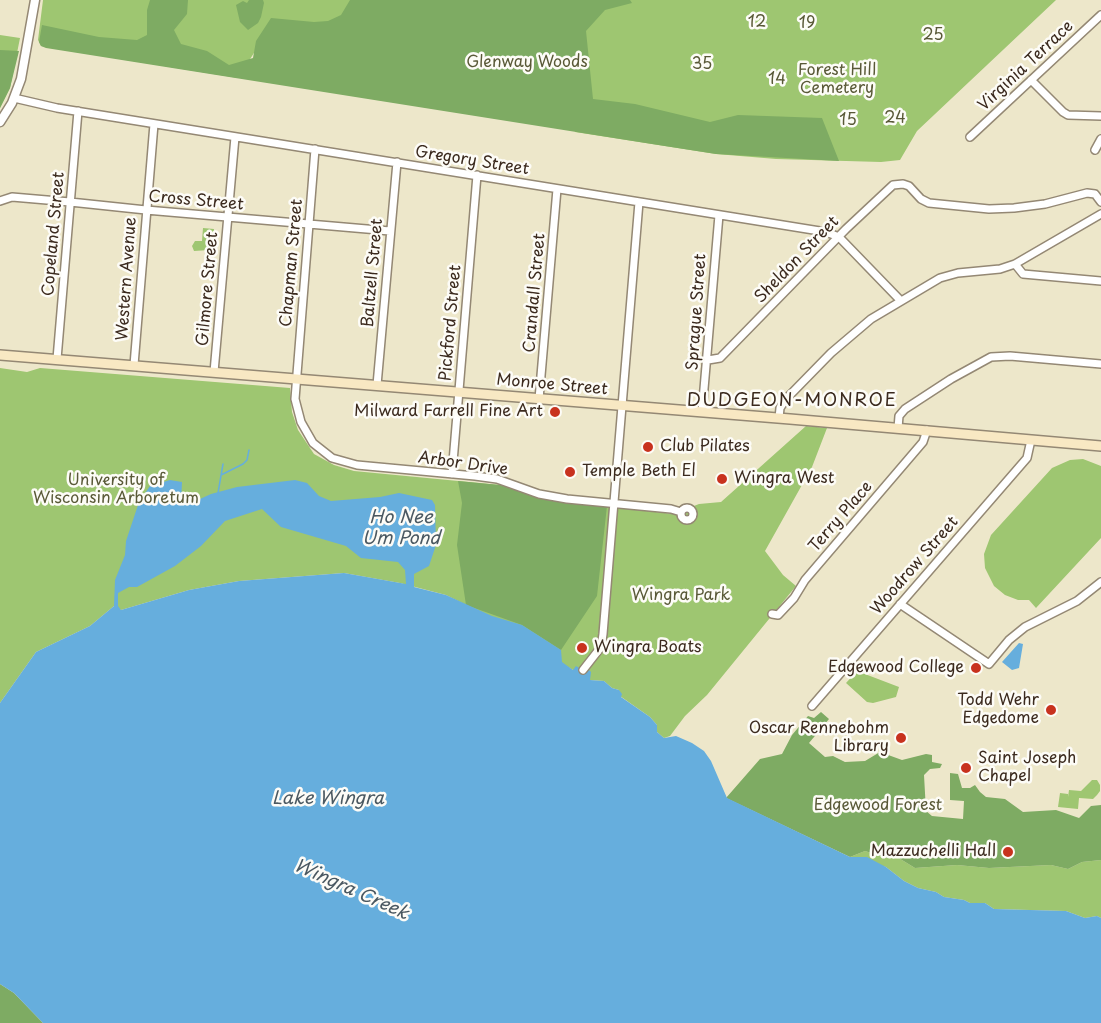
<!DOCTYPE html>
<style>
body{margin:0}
canvas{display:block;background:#ede7ca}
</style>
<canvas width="1101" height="1023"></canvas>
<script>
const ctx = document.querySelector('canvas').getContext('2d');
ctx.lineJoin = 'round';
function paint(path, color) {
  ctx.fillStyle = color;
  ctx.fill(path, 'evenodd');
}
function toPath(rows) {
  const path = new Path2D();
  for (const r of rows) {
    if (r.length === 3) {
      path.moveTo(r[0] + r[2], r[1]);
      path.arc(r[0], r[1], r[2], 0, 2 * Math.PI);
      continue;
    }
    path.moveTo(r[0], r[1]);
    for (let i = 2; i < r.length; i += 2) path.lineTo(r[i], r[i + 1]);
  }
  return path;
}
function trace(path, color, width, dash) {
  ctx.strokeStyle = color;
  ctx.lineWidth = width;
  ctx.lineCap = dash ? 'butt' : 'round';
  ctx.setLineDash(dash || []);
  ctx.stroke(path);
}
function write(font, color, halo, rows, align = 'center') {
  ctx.font = font + ' "Playpen Sans",sans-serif';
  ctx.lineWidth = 5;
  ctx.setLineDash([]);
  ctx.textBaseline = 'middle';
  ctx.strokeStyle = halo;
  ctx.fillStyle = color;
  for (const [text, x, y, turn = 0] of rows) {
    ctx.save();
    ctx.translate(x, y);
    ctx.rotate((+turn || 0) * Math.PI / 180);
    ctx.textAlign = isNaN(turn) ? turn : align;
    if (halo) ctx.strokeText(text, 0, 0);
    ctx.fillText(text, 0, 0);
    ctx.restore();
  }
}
paint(toPath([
 [43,0,360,0,341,27,273,23,238,78,41,46,38,40],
 [563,0,1056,0,917,131,900,160,881,162,776,159,716,154,575,132],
 [0,35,20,38,10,88,0,108],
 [203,228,214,229,213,242,209,242,211,245,209,250,194,251,192,246,195,241,202,241],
 [0,368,27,372,40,368,290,388,292,412,298,430,314,454,334,465,354,471,500,485,537,498,673,514,699,504,721,502,806,426,827,428,812,467,765,551,783,575,796,586,707,695,685,716,670,736,664,738,657,732,657,725,650,717,620,696,619,690,612,688,604,681,590,680,586,672,573,670,466,605,446,595,400,583,344,573,239,581,189,590,121,610,114,606,90,626,36,652,0,703],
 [1083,459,1101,466,1101,538,1036,608,1029,600,1018,600,1005,595,994,586,985,568,984,554,991,535,1052,468,1070,460],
 [857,671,899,687,896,697,873,703,867,702,846,683],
 [1092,780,1097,780,1100,785,1100,791,1097,795,1093,799,1079,798,1078,809,1058,807,1060,793,1068,794,1068,797,1069,790,1081,791],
 [865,851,887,858,897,857,915,868,957,865,989,868,1051,865,1068,869,1082,862,1101,860,1101,918,1097,916,1085,918,1066,911,994,909,985,903,970,903,964,900,944,897,936,892,918,888,904,881,886,867,850,857]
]), '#9ec671');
paint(toPath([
 [150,0,188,0,187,14,174,30,181,44,207,51,229,65,253,58,256,41,271,18,314,22,328,21,341,15,350,0,630,0,632,3,605,10,586,31,593,99,635,104,710,122,738,115,822,118,839,161,716,154,652,144,46,48,41,46,39,42,42,25,99,37,137,40,147,35,147,10],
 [249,0,263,0,264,3,261,17,258,23,248,30,240,22,236,5,243,1,247,3],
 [0,50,19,51,10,88,0,108],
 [458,481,500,485,537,498,607,506,597,596,561,650,522,625,466,605,457,545,462,503],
 [821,712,829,719,809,743,825,757,833,756,845,762,865,761,880,752,902,760,926,754,932,755,932,762,942,764,940,768,930,769,924,775,926,811,932,816,963,819,964,801,950,800,950,773,958,774,962,788,970,788,975,785,980,792,986,797,1005,799,1023,812,1056,810,1079,818,1091,806,1101,805,1101,860,1082,862,1068,869,1051,865,989,868,957,865,915,868,897,857,887,858,865,851,850,857,726,798,760,759,782,754,792,735,808,716,814,718],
 [0,984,14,993,43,1023,0,1023]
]), '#7eab63');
paint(toPath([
 [170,480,182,482,181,503,189,504,211,494,237,487,295,480,307,483,319,496,331,501,380,497,399,493,432,500,435,505,436,545,429,566,414,574,414,587,446,595,492,616,522,625,561,650,562,662,573,670,576,666,586,672,589,670,591,672,590,680,604,681,612,688,619,690,622,694,621,697,650,717,657,725,657,732,664,738,676,736,692,743,704,751,711,761,727,798,850,857,867,857,886,867,904,881,918,888,936,892,944,897,964,900,970,903,985,903,994,909,1066,911,1085,918,1097,916,1101,918,1101,1023,43,1023,14,993,0,984,0,703,36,652,90,626,114,606,115,580,125,555,126,541,139,502,150,486],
 [262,509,281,527,346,546,361,558,398,562,405,570,406,584,344,573,239,581,189,590,121,610,118,606,118,593,129,587,137,587,175,566,201,546,225,521],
 [1019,643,1023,644,1019,668,1012,670,1002,662]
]), '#66aedd');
trace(toPath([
 [221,475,243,464,247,460,249,450],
 [218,493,223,464]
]), '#66aedd', 1.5);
const minor = toPath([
 [1031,80,1063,112,1068,115,1101,116],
 [14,98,57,108,826,232,839,237,900,300],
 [970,137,1101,15],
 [315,149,295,399,301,422,313,443,332,458,357,465,475,476,497,479,539,494,567,499,671,509,681,512],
 [1095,150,1101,139],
 [0,201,12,197,70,202,146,210,390,231],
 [1015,264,1023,274,1101,281],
 [57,359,78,111],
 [708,360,720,358,846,229,893,185,903,184,909,186,921,199,929,203,989,209,1014,208,1045,204,1087,193,1095,194,1101,202],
 [134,365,154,124],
 [214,372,235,137],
 [377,385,397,162],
 [539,399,557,189],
 [702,412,719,215],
 [779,418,780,408,786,399,831,353,871,319,940,278,958,273,1000,269,1015,264,1101,214],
 [898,428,899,416,905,409,951,379,991,357,1010,356,1101,364],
 [452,474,477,175],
 [687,514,6],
 [900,604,989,664,1009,640,1025,627,1077,601,1101,582],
 [772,614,778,615,794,598,805,580,923,442,927,430],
 [583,670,601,647,603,634,639,202],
 [812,706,1027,458,1031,440]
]);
const tertiary = toPath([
 [0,122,12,103,21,79,35,0]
]);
const secondary = toPath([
 [0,355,790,419,1101,446]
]);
trace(minor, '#948874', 10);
trace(tertiary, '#948874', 11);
trace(secondary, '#948874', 12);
trace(minor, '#fff', 7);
trace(tertiary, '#fff', 8);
trace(secondary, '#f8e8c3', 9);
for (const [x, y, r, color] of [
 [555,412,6,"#c8321e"],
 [648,447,6,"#c8321e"],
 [570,472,6,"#c8321e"],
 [722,479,6,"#c8321e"],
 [582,648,6,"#c8321e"],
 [976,668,6,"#c8321e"],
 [1051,710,6,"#c8321e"],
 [901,738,6,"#c8321e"],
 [966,768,6,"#c8321e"],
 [1008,852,6,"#c8321e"]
]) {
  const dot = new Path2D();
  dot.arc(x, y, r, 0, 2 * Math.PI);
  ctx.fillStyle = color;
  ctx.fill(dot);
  trace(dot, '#fdfcf7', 2);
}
write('16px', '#595937', '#fdfcf7', [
 ["12",757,23],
 ["19",807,24],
 ["25",933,36],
 ["Glenway Woods",527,63],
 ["35",702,65],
 ["Forest Hill",837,71],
 ["Cemetery",837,89],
 ["14",777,80],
 ["24",895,119],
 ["15",848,121],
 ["University of",116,481],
 ["Wisconsin Arboretum",116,499],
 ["Wingra Park",681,596],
 ["Edgewood Forest",878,806]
]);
write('16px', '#3b2a1e', '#fdfcf7', [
 ["Virginia Terrace",1026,66,-43],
 ["Gregory Street",472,161,9],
 ["Cross Street",196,201,5],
 ["Copeland Street",54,234,-85],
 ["Sheldon Street",797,260,-46],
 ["Chapman Street",292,263,-85],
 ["Baltzell Street",373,273,-85],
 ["Western Avenue",127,279,-86],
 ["Gilmore Street",208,289,-85],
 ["Crandall Street",535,293,-85],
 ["Sprague Street",697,312,-86],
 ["Pickford Street",451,323,-85],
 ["Monroe Street",552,385,5],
 ["Arbor Drive",463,464,8],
 ["Terry Place",841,517,-49],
 ["Woodrow Street",915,566,-49]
]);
write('16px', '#3b2a1e', '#fdfcf7', [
 ["Milward Farrell Fine Art",543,412],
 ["Club Pilates",660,447,"left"],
 ["Temple Beth El",582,472,"left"],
 ["Wingra West",734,479,"left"],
 ["Wingra Boats",594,648,"left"],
 ["Edgewood College",964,668],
 ["Todd Wehr",1039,701],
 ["Edgedome",1039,719],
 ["Oscar Rennebohm",889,729],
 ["Library",889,747],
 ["Saint Joseph",978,759,"left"],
 ["Chapel",978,777,"left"],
 ["Mazzuchelli Hall",996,852]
], 'right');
ctx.letterSpacing = '1.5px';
write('18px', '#3b2a1e', '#fdfcf7', [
 ["DUDGEON-MONROE",792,401]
]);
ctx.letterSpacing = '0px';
write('italic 18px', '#4a5861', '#fdfcf7', [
 ["Ho Nee",401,518],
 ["Um Pond",401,539],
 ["Lake Wingra",328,799],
 ["Wingra Creek",351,890,24]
]);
</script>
